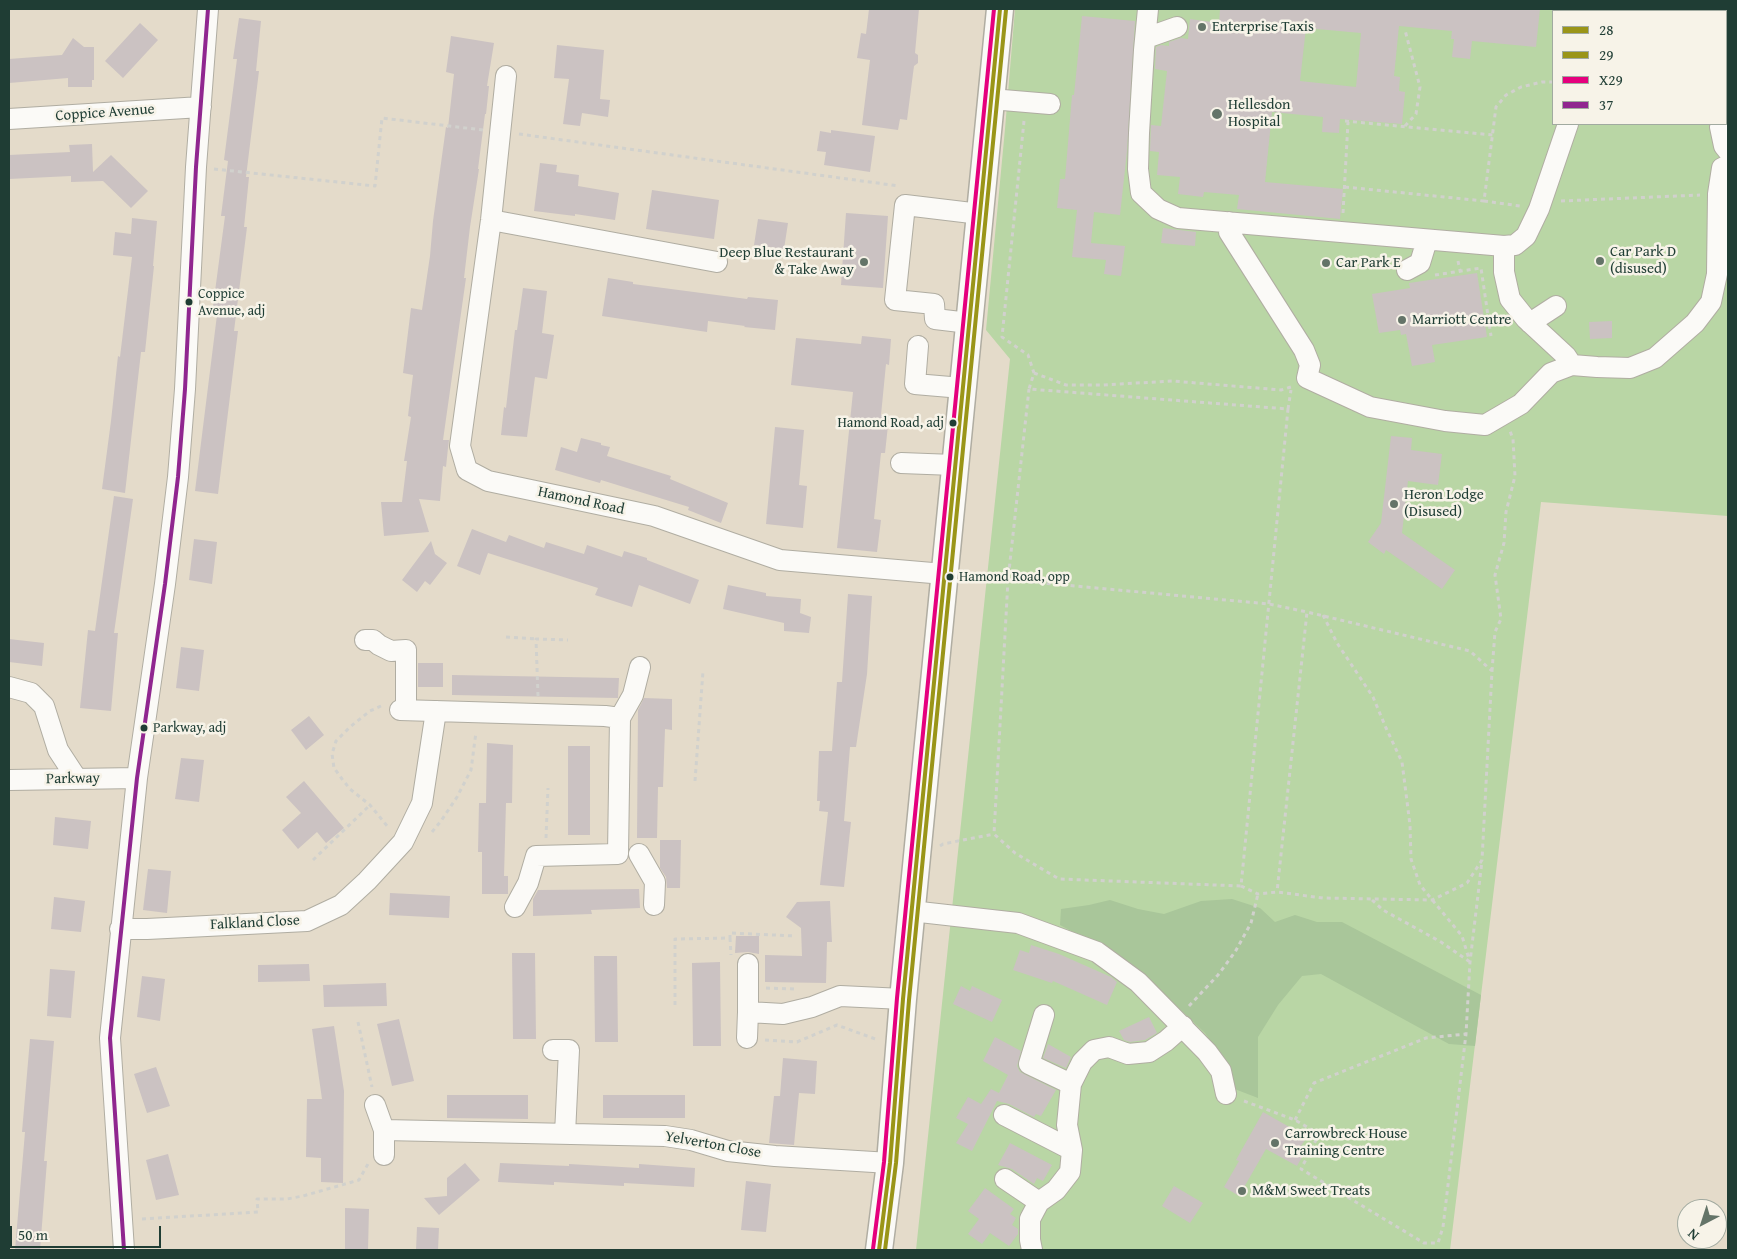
<!DOCTYPE html>
<style>
body{margin:0}
#map{position:relative;width:1737px;height:1259px;overflow:hidden;background:#e4dbca;font-family:"Gentium Book Plus",serif}
canvas{display:block}
.frame{position:absolute;inset:0;border:10px solid #1f3d34;pointer-events:none}
.legend{position:absolute;left:1552px;top:10px;width:175px;height:115px;box-sizing:border-box;background:#f7f3e8;border:1px solid #a1aaa0;margin:0;padding:6px 9px;list-style:none;font-size:15px;color:#1f3d34}
.legend li{display:flex;align-items:center;gap:10px;height:25px}
.legend b{width:25px;border:1px solid #a1aaa0}
.north{position:absolute;left:1677px;top:1199px;width:50px;height:50px;box-sizing:border-box;background:#f7f3e8;border:1px solid #a1aaa0;border-radius:50%;rotate:220deg;font-size:14px;font-weight:700;line-height:20px;text-align:center;color:#1f3d34}
.north::after{content:'';display:block;margin:auto;width:18px;height:22px;background:#647468;clip-path:polygon(50% 0,100% 100%,50% 72%,0 100%)}
.scale{position:absolute;left:10px;top:1226px;width:151px;height:22px;box-sizing:border-box;border:2px solid #1f3d34;border-top:0;padding-left:6px;font-size:15px;line-height:18px;white-space:nowrap;color:#1f3d34;-webkit-text-stroke:4px #f7f3e8;paint-order:stroke}
</style>
<div id="map">
<canvas width="1737" height="1259"></canvas>
<div class="frame"></div>
<ul class="legend">
<li><b style="height:6px;background:#9a9518"></b>28</li>
<li><b style="height:6px;background:#9a9518"></b>29</li>
<li><b style="height:6px;background:#e5007d"></b>X29</li>
<li><b style="height:6px;background:#90268f"></b>37</li>
</ul>
<div class="north">N</div>
<div class="scale">50 m</div>
</div>
<script>
const ctx = document.querySelector('canvas').getContext('2d');
ctx.lineJoin = 'round';
function paint(path, color) {
  ctx.fillStyle = color;
  ctx.fill(path, 'evenodd');
}
function toPath(rows) {
  const path = new Path2D();
  for (const r of rows) {
    path.moveTo(r[0], r[1]);
    for (let i = 2; i < r.length; i += 2) path.lineTo(r[i], r[i + 1]);
  }
  return path;
}
function trace(path, color, width, dash) {
  ctx.strokeStyle = color;
  ctx.lineWidth = width;
  ctx.lineCap = dash ? 'butt' : 'round';
  ctx.setLineDash(dash || []);
  ctx.stroke(path);
}
function write(font, color, halo, rows, align = 'center') {
  ctx.font = font + ' "Gentium Book Plus",serif';
  ctx.lineWidth = 5;
  ctx.setLineDash([]);
  ctx.textBaseline = 'middle';
  ctx.strokeStyle = halo;
  ctx.fillStyle = color;
  for (const [text, x, y, turn = 0] of rows) {
    ctx.save();
    ctx.translate(x, y);
    ctx.rotate((+turn || 0) * Math.PI / 180);
    ctx.textAlign = isNaN(turn) ? turn : align;
    if (halo) ctx.strokeText(text, 0, 0);
    ctx.fillText(text, 0, 0);
    ctx.restore();
  }
}
paint(toPath([
 [1015,9,1728,9,1728,516,1541,502,1450,1250,916,1250,1010,359,986,330,1005,129],
 [1553,11,1726,11,1726,124,1553,124]
]), '#b9d6a5');
paint(toPath([
 [1232,899,1260,908,1275,922,1295,915,1317,922,1342,922,1481,995,1475,1046,1449,1044,1321,974,1302,976,1278,1005,1258,1037,1258,1098,1232,1088,1230,1068,1205,1033,1161,991,1119,957,1060,925,1061,909,1089,905,1110,900,1138,909,1164,914,1201,901]
]), '#a9c69a');
paint(toPath([
 [869,9,919,9,915,53,918,55,918,63,914,66,907,120,900,119,898,130,862,125,870,60,857,58,861,33,866,34],
 [1220,9,1540,9,1536,47,1472,41,1470,59,1452,57,1454,39,1451,39,1452,31,1399,26,1394,76,1400,77,1399,91,1405,92,1402,124,1340,119,1339,133,1322,132,1323,117,1272,112,1265,182,1343,189,1340,219,1237,209,1239,195,1204,192,1203,197,1178,194,1180,177,1157,175,1159,152,1150,151,1151,125,1161,126,1167,71,1155,69,1156,47,1161,45,1169,46,1169,42,1181,38,1188,39,1190,19,1219,23],
 [1306,28,1361,33,1356,87,1300,81],
 [1082,16,1135,21,1127,151,1120,215,1094,212,1091,243,1125,246,1121,276,1104,274,1106,260,1072,257,1077,210,1057,208,1060,179,1065,179,1072,95,1074,95],
 [239,18,261,21,256,71,259,71,246,177,249,177,244,227,247,227,234,331,238,331,218,494,195,491,217,315,212,314,225,216,221,216,228,161,224,160,237,59,233,59],
 [140,23,158,40,123,78,105,61],
 [451,36,494,43,487,86,489,86,486,114,485,114,478,169,479,169,470,227,464,278,466,278,443,440,449,440,448,448,446,467,443,466,440,501,419,499,429,532,384,536,381,502,402,502,407,461,404,461,411,417,408,416,413,375,403,373,411,308,422,310,430,256,433,221,446,127,448,128,454,74,446,72],
 [73,38,84,47,94,47,94,80,92,80,92,87,68,87,68,78,9,83,9,59,62,55],
 [557,45,604,50,600,99,610,100,608,117,582,113,580,126,563,124,569,79,554,78],
 [831,130,875,136,870,172,824,165,826,152,817,151,820,131,831,133],
 [92,144,93,172,111,155,148,191,131,208,103,181,71,182,71,176,9,179,9,155,70,152,69,145],
 [540,163,557,165,556,172,579,175,578,186,619,193,615,220,575,214,575,216,534,211],
 [652,190,719,200,714,239,646,229],
 [846,213,888,216,883,288,841,285],
 [132,218,157,221,153,266,154,266,145,352,141,352,125,493,102,489,111,421,118,356,120,357,132,257,113,255,115,232,131,234],
 [758,219,788,223,784,249,754,245],
 [1163,228,1196,232,1195,246,1161,243],
 [1477,273,1487,337,1432,345,1435,362,1412,366,1406,334,1401,335,1400,330,1379,333,1372,294,1410,288,1409,283],
 [608,278,633,282,633,284,747,299,748,297,778,300,775,330,744,327,745,326,708,321,707,332,602,316],
 [523,288,547,291,542,333,554,335,547,379,535,377,527,437,501,435,504,407,506,408,515,330,517,330],
 [1612,321,1612,338,1590,339,1589,322],
 [862,336,891,339,889,365,886,364,881,415,889,416,885,453,881,453,874,519,881,520,877,552,837,548,853,392,791,385,796,338,861,344],
 [775,427,804,430,799,485,807,486,803,528,766,524],
 [1391,436,1412,438,1411,450,1442,454,1438,485,1408,481,1402,533,1455,570,1442,589,1386,550,1384,554,1368,542,1381,523],
 [581,438,601,443,601,445,610,447,607,456,671,476,670,479,728,503,721,523,688,510,689,507,601,480,600,483,555,470,561,447,577,452],
 [114,496,133,499,114,633,118,633,111,711,80,708,88,630,95,631],
 [472,529,506,542,509,535,544,548,546,542,584,554,587,545,622,557,624,551,647,558,647,560,699,580,690,604,639,585,632,607,595,595,598,588,488,553,480,575,457,566],
 [194,539,217,542,212,584,189,580],
 [431,541,435,554,447,563,430,585,425,581,417,592,402,580],
 [728,585,766,593,766,596,801,599,800,613,811,617,809,633,784,631,784,623,723,609],
 [848,594,872,596,867,674,856,747,850,747,844,821,851,822,844,887,820,885,828,812,819,811,820,801,817,801,819,751,832,751,837,682,842,682],
 [9,639,44,643,42,666,9,662],
 [181,647,204,650,199,691,176,688],
 [418,663,443,663,443,687,418,687],
 [452,675,619,678,618,697,618,698,452,695],
 [644,698,672,699,672,730,665,729,663,787,658,787,657,838,637,838,638,710],
 [309,716,324,735,306,750,291,730],
 [487,743,513,745,512,803,506,803,504,876,508,876,508,894,482,894,482,852,478,852,479,803,486,803],
 [568,746,590,746,590,835,568,835],
 [181,758,204,760,199,802,175,799],
 [304,781,344,828,326,843,317,832,298,849,282,830,301,813,286,797],
 [55,817,91,821,88,849,53,845],
 [660,840,681,840,680,888,667,888,666,877,660,868],
 [148,869,171,871,167,913,143,910],
 [639,889,640,908,591,910,592,914,533,916,533,899,538,890],
 [390,893,450,896,449,918,389,915],
 [54,897,85,901,81,932,51,929],
 [830,901,832,942,827,942,826,983,765,982,765,955,802,956,801,928,786,917,797,902],
 [736,936,759,936,759,954,748,952,735,953],
 [1031,945,1059,954,1111,977,1117,982,1107,1005,1053,981,1052,983,1013,970,1020,950,1029,953],
 [512,953,535,953,536,1039,513,1039],
 [594,956,617,956,618,1042,595,1042],
 [720,962,721,1046,693,1046,692,963],
 [309,964,310,981,258,982,258,965],
 [50,969,75,971,71,1018,47,1016],
 [142,976,165,979,160,1021,137,1017],
 [386,983,387,1006,324,1007,323,985],
 [961,986,970,991,972,986,1002,1000,992,1022,953,1004],
 [1149,1017,1157,1033,1145,1040,1130,1042,1124,1040,1119,1031],
 [399,1019,414,1081,392,1086,377,1024],
 [334,1026,344,1091,343,1183,321,1182,321,1158,306,1157,307,1099,322,1099,312,1029],
 [995,1037,1021,1051,1017,1066,1020,1072,1056,1090,1041,1116,1036,1114,1034,1117,1009,1104,997,1101,972,1151,956,1143,968,1124,956,1118,968,1097,981,1104,991,1089,999,1093,1008,1075,983,1061],
 [30,1039,54,1041,44,1161,47,1161,40,1250,15,1250,25,1132,22,1132],
 [1048,1044,1071,1057,1066,1068,1043,1058],
 [783,1058,817,1061,815,1094,799,1093,794,1145,769,1143,774,1096,780,1096],
 [156,1067,170,1106,147,1113,134,1074],
 [447,1095,528,1095,528,1119,447,1118],
 [603,1095,685,1095,685,1118,603,1118],
 [1263,1112,1307,1137,1299,1149,1305,1152,1297,1166,1266,1149,1239,1196,1224,1187,1239,1161,1236,1160],
 [1010,1143,1052,1165,1043,1181,1037,1178,1034,1184,1012,1169,998,1165],
 [168,1154,179,1195,156,1200,146,1160],
 [465,1163,480,1180,439,1215,424,1198,447,1196,447,1178],
 [500,1163,569,1166,569,1164,639,1168,639,1164,695,1168,694,1187,624,1183,624,1186,554,1182,554,1185,498,1182],
 [746,1181,771,1184,766,1232,741,1230],
 [1174,1186,1203,1203,1190,1223,1162,1206],
 [985,1188,1014,1209,1010,1214,1016,1218,1012,1225,1018,1229,1018,1234,1009,1246,990,1233,982,1244,968,1234,979,1219,968,1211],
 [345,1208,369,1209,368,1250,345,1250],
 [417,1227,439,1228,438,1250,416,1250]
]), '#cbc2c2');
const minor = toPath([
 [1148,9,1144,50,1139,133,1138,169,1141,193,1158,209,1178,218,1504,246,1515,245,1526,236,1539,209,1568,124],
 [1590,9,1590,11],
 [1725,11,1725,9],
 [1146,38,1177,27],
 [506,76,491,220,460,446,467,470,488,481,654,516,780,560,944,574],
 [991,99,1050,104],
 [9,119,201,107],
 [1723,124,1720,127,1724,146,1728,151],
 [491,220,717,262],
 [1229,222,1229,232,1304,350,1310,365,1307,378,1370,407,1445,421,1485,425,1521,404,1551,373,1572,365,1597,367,1630,368,1655,358,1695,323,1711,302,1717,274,1718,194,1722,168,1728,165],
 [1504,246,1504,272,1510,299,1526,319,1566,356,1572,365],
 [1407,270,1420,263,1427,240],
 [969,323,935,319,934,304,895,300,905,205,980,214],
 [1530,323,1556,306],
 [918,346,915,384,962,388],
 [901,463,954,465],
 [365,640,373,640,379,645,391,651,406,650,406,710],
 [9,687,31,693,44,706,58,750,77,779],
 [400,710,605,716,620,718,618,854,536,856,528,883,515,907],
 [620,718,633,695,640,667],
 [9,780,137,778],
 [639,854,655,882,654,905],
 [911,911,1018,923,1097,952,1138,982,1207,1052,1221,1071,1226,1094],
 [120,929,147,929,307,921,341,905,367,881,403,842,422,803,436,711],
 [748,964,748,1012,783,1014,812,1007,840,996,903,999],
 [1044,1015,1029,1064,1071,1084],
 [747,1038,748,1012],
 [553,1050,569,1050,565,1134],
 [375,1105,384,1130,665,1136,691,1140,728,1151,775,1156,890,1163],
 [1004,1115,1072,1150],
 [384,1130,384,1155],
 [1005,1179,1039,1202],
 [124,1250,110,1038,137,778,165,584,178,477,185,389,196,167,208,9],
 [1032,1250,1030,1240,1030,1219,1039,1202,1056,1190,1070,1172,1072,1150,1067,1125,1071,1084,1082,1062,1094,1050,1109,1047,1128,1054,1149,1052,1166,1041,1183,1026]
]);
const major = toPath([
 [879,1250,890,1163,903,999,1000,9]
]);
trace(minor, '#b0ada2', 22);
trace(major, '#b0ada2', 29);
trace(toPath([
 [1726,90,1728,90],
 [1024,121,1002,337,1028,355,1034,373,1029,389,1288,409,1241,886,1059,879,1015,853,994,834,1008,580,1029,389],
 [1345,121,1493,135],
 [1405,126,1416,114,1420,87,1405,30],
 [519,134,899,186],
 [214,169,375,186,382,118,483,130],
 [1345,187,1484,201,1496,107,1506,95,1521,87,1542,82,1553,82],
 [1484,201,1520,206],
 [1561,201,1700,195],
 [1343,213,1348,122],
 [1458,261,1461,275],
 [1435,275,1481,268,1491,336],
 [1034,373,1066,385,1102,385,1173,381,1281,390,1291,387],
 [1288,409,1291,390],
 [967,576,1269,604,1307,612],
 [1323,615,1337,643,1373,697,1386,728,1402,762,1410,825,1411,859,1420,885,1462,936,1469,959],
 [506,637,536,639],
 [1492,671,1495,632,1501,619,1495,575,1504,543,1506,512,1515,476,1513,439,1510,431],
 [538,696,536,639,568,640],
 [381,706,370,711,350,727,336,741,332,754,334,768,342,779,350,789,370,805,388,827],
 [695,781,703,671],
 [432,832,441,821,457,797,471,770,476,732],
 [546,838,548,788],
 [940,846,943,844,994,834],
 [313,860,370,805],
 [1241,886,1258,894,1277,892,1323,898,1432,900,1467,883,1482,860,1492,671,1470,651,1307,612,1277,892],
 [1372,900,1383,910,1441,942,1470,962],
 [730,938,731,955],
 [766,988,795,989],
 [675,1005,675,939,730,938,730,933,795,936],
 [1189,1006,1218,975,1235,952,1251,923,1258,894],
 [358,1022,372,1087],
 [765,1040,797,1042,837,1025,878,1040],
 [1244,1101,1295,1120,1319,1134,1301,1169,1424,1243,1438,1243,1443,1227,1466,1034,1470,962,1482,861],
 [1295,1120,1314,1083,1426,1038,1466,1034],
 [142,1219,258,1212,257,1199,287,1199,303,1196,359,1180,368,1164]
]), '#d1d1cd', 3, [4, 4]);
trace(minor, '#fbfaf7', 20);
trace(major, '#fbfaf7', 26);
trace(toPath([
 [879,1250,890,1163,903,999,1000,9]
]), '#9a9518', 4);
trace(toPath([
 [885,1250,896,1163,909,1000,1006,10]
]), '#9a9518', 4);
trace(toPath([
 [873,1249,884,1162,897,998,994,9]
]), '#e5007d', 4);
trace(toPath([
 [124,1250,110,1038,137,778,165,584,178,477,185,389,196,167,208,9]
]), '#90268f', 4);
for (const [x, y, r, color] of [
 [1202,27,5,"#647468"],
 [1217,114,6,"#647468"],
 [1600,261,5,"#647468"],
 [864,262,5,"#647468"],
 [1326,263,5,"#647468"],
 [189,302,4.5,"#1f3d34"],
 [1402,320,5,"#647468"],
 [953,423,4.5,"#1f3d34"],
 [1394,504,5,"#647468"],
 [950,577,4.5,"#1f3d34"],
 [144,728,4.5,"#1f3d34"],
 [1275,1143,5,"#647468"],
 [1242,1191,5,"#647468"]
]) {
  const dot = new Path2D();
  dot.arc(x, y, r, 0, 2 * Math.PI);
  ctx.fillStyle = color;
  ctx.fill(dot);
  trace(dot, '#f7f3e8', 2);
}
write('14px', '#1f3d34', '#f7f3e8', [
 ["Coppice",198,294],
 ["Avenue, adj",198,311],
 ["Hamond Road, adj",944,423,"right"],
 ["Hamond Road, opp",959,577],
 ["Parkway, adj",153,728]
], 'left');
write('15px', '#1f3d34', '#f7f3e8', [
 ["Enterprise Taxis",1212,27],
 ["Hellesdon",1228,105],
 ["Hospital",1228,122],
 ["Car Park D",1610,252],
 ["(disused)",1610,269],
 ["Deep Blue Restaurant",854,253,"right"],
 ["& Take Away",854,270,"right"],
 ["Car Park E",1336,263],
 ["Marriott Centre",1412,320],
 ["Heron Lodge",1404,495],
 ["(Disused)",1404,512],
 ["Carrowbreck House",1285,1134],
 ["Training Centre",1285,1151],
 ["M&M Sweet Treats",1252,1191]
], 'left');
write('15px', '#1f3d34', '#f7f3e8', [
 ["Coppice Avenue",105,113,-4],
 ["Hamond Road",581,501,12],
 ["Parkway",73,779,-1],
 ["Falkland Close",255,923,-3],
 ["Yelverton Close",713,1145,10]
]);
</script>
